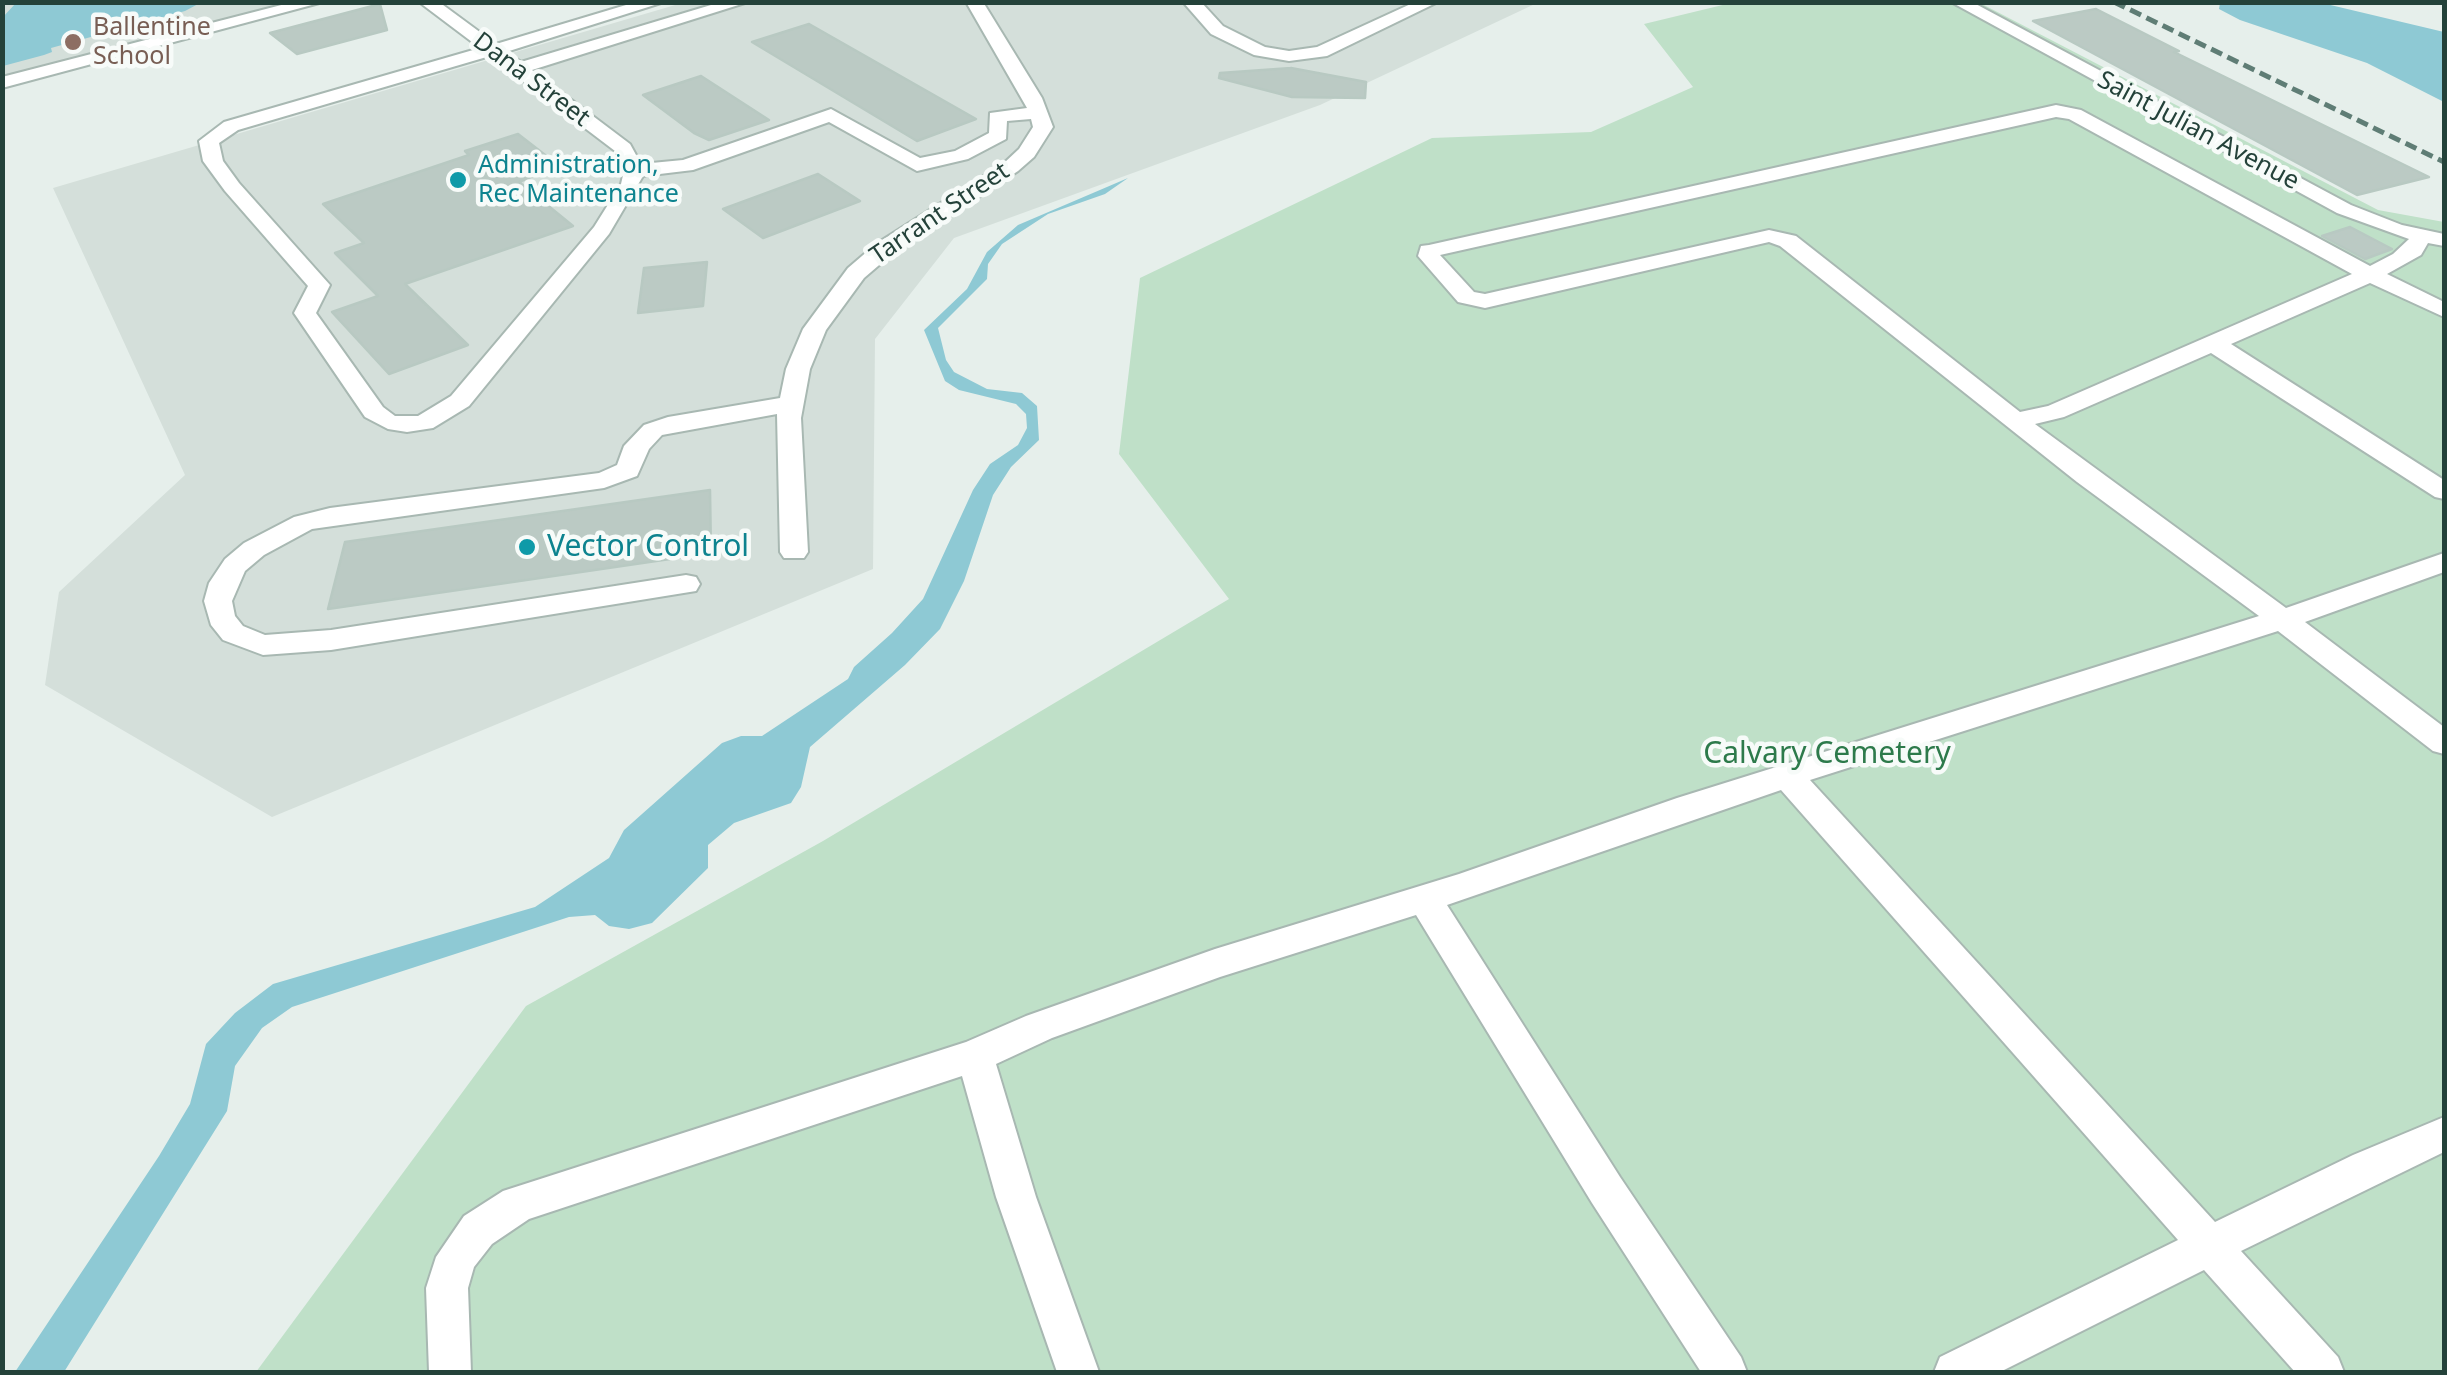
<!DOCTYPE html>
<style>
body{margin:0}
#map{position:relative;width:2447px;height:1375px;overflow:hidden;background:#e6efeb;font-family:"Noto Sans",sans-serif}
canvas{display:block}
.frame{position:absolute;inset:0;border:5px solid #24423a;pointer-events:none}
</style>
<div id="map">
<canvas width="2447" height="1375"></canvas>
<div class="frame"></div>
</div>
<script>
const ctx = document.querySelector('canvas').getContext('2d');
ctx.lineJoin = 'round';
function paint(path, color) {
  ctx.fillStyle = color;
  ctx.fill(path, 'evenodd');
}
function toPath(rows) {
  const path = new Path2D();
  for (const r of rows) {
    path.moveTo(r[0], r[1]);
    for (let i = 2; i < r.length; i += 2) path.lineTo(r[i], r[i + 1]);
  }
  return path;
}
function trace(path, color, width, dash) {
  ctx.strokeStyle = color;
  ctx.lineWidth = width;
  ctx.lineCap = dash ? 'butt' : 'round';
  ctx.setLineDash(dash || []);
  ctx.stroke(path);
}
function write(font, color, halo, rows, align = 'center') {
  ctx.font = font + ' "Noto Sans",sans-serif';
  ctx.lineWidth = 9;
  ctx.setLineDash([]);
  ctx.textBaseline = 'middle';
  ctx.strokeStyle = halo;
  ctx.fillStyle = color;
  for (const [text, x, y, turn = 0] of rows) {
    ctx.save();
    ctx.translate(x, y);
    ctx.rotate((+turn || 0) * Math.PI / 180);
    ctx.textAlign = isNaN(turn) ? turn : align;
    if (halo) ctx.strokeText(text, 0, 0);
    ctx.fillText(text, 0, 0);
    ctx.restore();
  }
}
paint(toPath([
 [3,3,297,3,3,79],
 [682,3,1537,3,1320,105,954,238,875,339,873,569,272,817,45,685,59,592,185,475,53,188]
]), '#d4dfda');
paint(toPath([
 [1735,2,1980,3,2378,210,2444,222,2444,1372,256,1372,526,1006,823,841,1229,599,1119,454,1140,278,1432,138,1591,132,1693,87,1644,24]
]), '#bfe0c8');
paint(toPath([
 [16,3,17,2,200,3,185,11,51,48,52,52,44,55,3,66,3,17],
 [2220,3,2322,3,2444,32,2444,102,2367,63,2240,20,2219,9],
 [1128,178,1105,194,1048,214,1002,244,988,264,987,279,938,328,946,360,954,372,987,389,1022,393,1037,406,1039,440,1011,467,993,495,964,581,940,629,905,665,810,747,801,787,791,803,734,823,708,845,708,868,652,923,629,929,609,926,595,915,569,917,292,1007,262,1028,235,1066,227,1111,64,1372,15,1372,159,1156,190,1104,206,1044,235,1013,273,984,535,907,609,858,624,830,722,743,741,736,762,736,848,679,854,667,892,633,923,599,973,490,990,464,1018,445,1027,428,1026,414,1016,404,959,390,945,381,924,330,967,289,987,252,1018,225]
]), '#8ec9d4');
const building = toPath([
 [380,4,387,30,297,54,270,33,380,4],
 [2096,9,2179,51,2174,52,2429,177,2357,195,2033,21,2096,9],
 [809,24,976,119,917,141,752,42,809,24],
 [1291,68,1366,82,1365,98,1292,97,1219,78,1220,73,1291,68],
 [701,76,769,120,709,140,694,133,643,95,701,76],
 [518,134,558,165,519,182,573,226,405,284,468,345,389,374,332,312,378,296,335,253,364,243,323,204,469,155,465,151,518,134],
 [818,174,860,201,763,238,723,209,818,174],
 [2350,227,2392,249,2365,259,2322,236,2350,227],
 [707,262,703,306,638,313,644,268,707,262],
 [710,490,711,553,328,609,345,542,710,490]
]);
paint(building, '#bbcac4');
trace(building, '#b8c9c2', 2.5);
const minor = toPath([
 [293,2,323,2,2,88,2,77,293,2],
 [419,2,439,2,496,44,636,2,664,2,506,52,521,62,721,2,748,2,532,70,630,144,641,164,683,160,831,109,920,158,955,151,989,133,990,113,1027,108,966,2,983,2,1042,98,1053,127,1034,157,1018,171,892,254,864,278,826,330,810,369,801,418,808,552,804,558,784,558,780,552,777,414,662,435,649,449,637,476,604,488,312,529,264,555,245,571,232,601,235,616,243,626,265,635,331,630,686,575,696,577,700,584,696,591,331,650,263,655,223,640,211,625,204,601,209,583,225,559,244,543,294,517,330,508,599,473,617,465,624,446,644,425,668,417,780,398,786,369,803,329,848,268,876,244,1004,163,1019,149,1033,127,1031,119,1007,121,1006,139,968,159,917,171,829,122,693,170,643,176,609,234,469,406,433,428,407,432,388,429,365,417,294,313,308,286,225,191,203,161,199,141,224,122,480,48,419,2],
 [490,56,615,151,624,171,621,184,594,227,451,396,418,416,395,416,383,407,316,313,330,285,239,183,223,161,219,143,238,130,490,56],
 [1183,2,1201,2,1223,26,1265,47,1289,51,1317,47,1415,2,1438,2,1327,56,1289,61,1254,55,1211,34,1183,2],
 [1951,2,1972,2,2351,205,2402,225,2444,234,2444,246,2428,243,2421,255,2387,274,2444,302,2444,317,2370,283,2231,344,2444,480,2444,499,2435,497,2211,353,2064,417,2035,424,2286,608,2444,553,2444,572,2305,622,2444,727,2444,754,2433,751,2278,631,1810,780,2215,1222,2353,1155,2444,1117,2444,1152,2241,1251,2338,1357,2344,1372,2295,1372,2204,1270,2000,1372,1934,1372,1940,1357,2178,1240,1781,790,1447,905,1620,1177,1741,1357,1747,1372,1701,1372,1592,1203,1416,915,1220,977,1052,1038,996,1064,1036,1197,1099,1372,1057,1372,996,1197,962,1076,529,1219,492,1244,474,1267,468,1288,471,1372,429,1372,426,1288,436,1257,464,1216,503,1191,966,1042,1026,1016,1215,949,1459,874,1677,798,2259,616,2077,482,1780,246,1769,242,1485,308,1458,302,1418,256,1421,246,1429,245,2056,105,2081,110,2370,266,2393,254,2409,239,2337,213,1951,2],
 [2056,117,2069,119,2352,274,2048,406,2020,412,1796,236,1769,230,1485,294,1474,292,1440,255,2056,117]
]);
trace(minor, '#a8b8b2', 4);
paint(minor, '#fff');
trace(toPath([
 [2114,2,2444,162]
]), '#5f7d75', 5, [12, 6]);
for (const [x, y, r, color] of [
 [73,42,10,"#8d6e63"],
 [458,180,10,"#0f9aa8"],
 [527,547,10,"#0f9aa8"]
]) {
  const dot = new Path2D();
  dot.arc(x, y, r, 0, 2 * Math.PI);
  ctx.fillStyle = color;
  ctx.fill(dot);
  trace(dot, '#f7fbf9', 4);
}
write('25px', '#785e54', '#f7fbf9', [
 ["Ballentine",93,28],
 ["School",93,57]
], 'left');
write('25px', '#24423a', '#f7fbf9', [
 ["Dana Street",531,80,37],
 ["Saint Julian Avenue",2198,131,28],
 ["Tarrant Street",940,214,-34]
]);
write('25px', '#0d838f', '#f7fbf9', [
 ["Administration,",478,166],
 ["Rec Maintenance",478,195]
], 'left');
write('30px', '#0d838f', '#f7fbf9', [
 ["Vector Control",547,547]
], 'left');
write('30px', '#2d7a4b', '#f7fbf9', [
 ["Calvary Cemetery",1827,754]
]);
</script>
